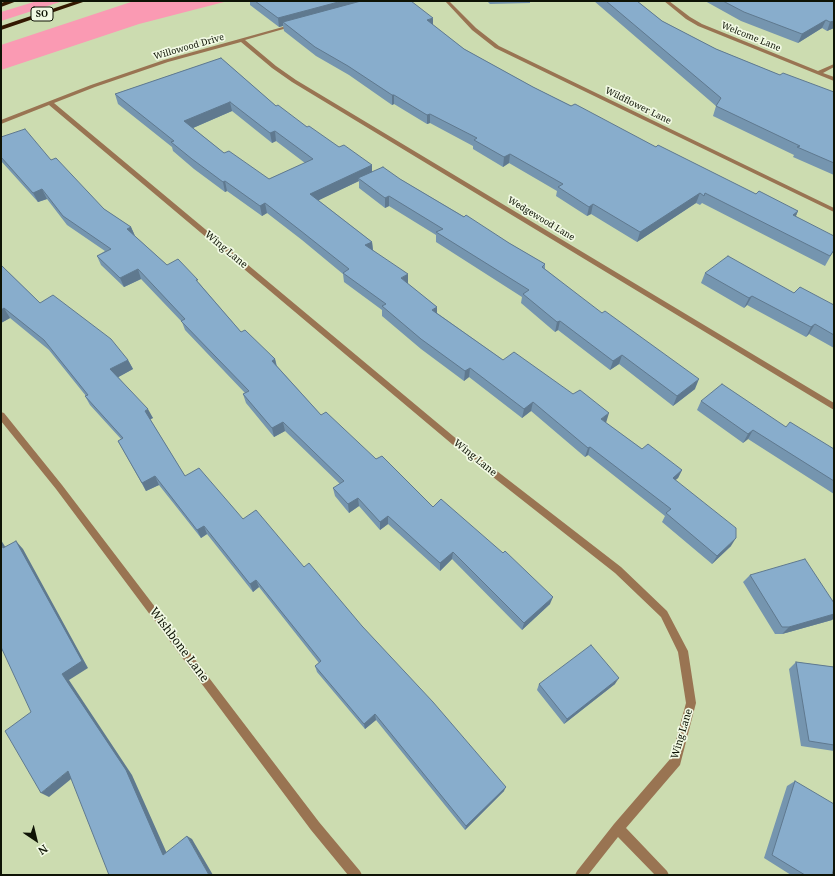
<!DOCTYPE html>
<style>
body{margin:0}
#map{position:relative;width:835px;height:876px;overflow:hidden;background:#ccdcb0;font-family:"Noto Serif",serif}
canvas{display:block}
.frame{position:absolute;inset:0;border:2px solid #0e1305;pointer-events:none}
.north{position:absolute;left:16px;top:820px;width:40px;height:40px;-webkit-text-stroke:3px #f1f9e3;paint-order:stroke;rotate:145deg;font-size:11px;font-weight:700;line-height:16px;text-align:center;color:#0e1305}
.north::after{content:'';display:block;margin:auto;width:14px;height:18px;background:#0e1305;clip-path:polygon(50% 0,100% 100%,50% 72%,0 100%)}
</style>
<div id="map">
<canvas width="835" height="876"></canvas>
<div class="frame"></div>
<div class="north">N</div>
</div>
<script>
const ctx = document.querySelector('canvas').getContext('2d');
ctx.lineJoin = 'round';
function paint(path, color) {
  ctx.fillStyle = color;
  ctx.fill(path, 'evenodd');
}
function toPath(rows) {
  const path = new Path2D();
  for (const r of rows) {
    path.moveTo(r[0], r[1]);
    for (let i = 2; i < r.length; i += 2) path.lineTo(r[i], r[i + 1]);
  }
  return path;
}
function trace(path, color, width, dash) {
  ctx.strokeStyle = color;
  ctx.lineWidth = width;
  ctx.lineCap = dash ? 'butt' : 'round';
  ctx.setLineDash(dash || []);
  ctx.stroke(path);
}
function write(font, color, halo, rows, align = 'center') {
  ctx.font = font + ' "Noto Serif",serif';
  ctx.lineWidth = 3.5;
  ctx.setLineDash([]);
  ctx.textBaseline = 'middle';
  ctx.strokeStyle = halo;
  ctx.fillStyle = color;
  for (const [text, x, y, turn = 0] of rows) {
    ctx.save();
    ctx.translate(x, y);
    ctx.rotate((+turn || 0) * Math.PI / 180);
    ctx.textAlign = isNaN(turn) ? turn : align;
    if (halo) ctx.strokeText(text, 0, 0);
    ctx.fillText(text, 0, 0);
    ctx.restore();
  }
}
paint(toPath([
 [37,1,63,1,1,21,1,12],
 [134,1,228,1,139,24,1,70,1,45]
]), '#fa9ab3');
paint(toPath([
 [445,1,449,1,476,28,499,46,834,208,834,212,495,48,472,30,445,1],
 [664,1,669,1,690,17,702,24,818,71,834,64,834,67,823,73,834,77,834,81,698,26,686,19,664,1],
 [290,25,294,26,245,40,276,66,296,80,834,403,834,410,292,82,272,68,241,42,168,62,95,87,54,103,471,451,621,567,667,611,688,651,696,703,680,765,626,828,667,871,669,875,655,875,618,837,588,875,575,875,577,871,614,824,671,758,686,703,678,652,661,617,615,573,465,455,49,105,1,124,1,120,91,85,164,60,290,25],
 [1,412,4,413,62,485,319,822,360,871,362,875,348,875,311,830,56,489,1,421,1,412]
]), '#997452');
paint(toPath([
 [7,1,17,1,1,7,1,3,7,1],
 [76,1,86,1,1,30,1,26,76,1]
]), '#331800');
paint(toPath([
 [250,1,411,1,433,25,464,49,533,87,656,147,756,194,798,211,796,216,834,250,825,266,702,203,700,205,696,203,637,242,591,214,587,216,556,196,557,191,509,163,503,167,473,149,473,146,430,123,427,124,394,104,392,105,349,75,316,56,284,31,283,26,279,27,250,5],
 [487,1,530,1,530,3,490,4],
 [594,1,637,1,662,21,716,49,780,75,834,92,834,175,793,157,794,155,713,116,716,106],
 [705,1,834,1,834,28,827,31,822,28,798,43,741,21],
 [221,58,276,106,307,127,339,147,372,165,372,172,400,179,509,243,545,264,545,269,695,389,673,406,619,364,610,370,558,330,555,332,521,303,522,297,436,242,436,235,389,206,385,208,359,188,359,181,318,200,372,242,373,250,408,284,437,307,437,313,503,360,606,423,642,449,682,470,678,478,675,480,731,546,712,564,662,522,665,516,588,455,585,457,531,411,522,418,469,377,464,381,421,349,382,316,382,310,344,282,343,274,302,240,267,213,262,216,227,191,225,192,194,169,173,151,172,147,118,104,115,94],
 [232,111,272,143,276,141,305,163,269,179,224,153,193,128],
 [1,137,51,160,104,209,131,227,135,236,167,265,199,283,241,332,275,359,277,366,321,415,376,459,550,604,522,630,452,559,440,571,388,524,380,530,359,506,349,513,335,496,333,488,340,484,285,431,274,437,246,403,243,394,245,393,185,330,182,322,141,279,124,287,101,265,97,256,105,251,67,225,47,199,38,202,1,161],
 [1,265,40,303,128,360,133,369,118,377,153,418,150,419,185,476,243,519,304,567,504,791,465,830,376,720,365,729,317,672,315,666,319,663,259,587,253,592,207,534,201,538,159,485,146,491,118,441,121,439,90,405,85,396,86,396,49,350,10,318,1,323],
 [705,273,794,293,834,305,834,348,809,334,806,337,747,305,744,308,701,283],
 [701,401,786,427,834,449,834,494,748,439,743,443,697,410],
 [750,575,834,603,834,618,832,620,782,634,775,634,743,582],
 [796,662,834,667,834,751,801,746,789,669],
 [539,684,615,684,564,724,537,690],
 [795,781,832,875,791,875,764,858,787,786]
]), '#7595af');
paint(toPath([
 [342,1,374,1,283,22,283,26,279,27,278,18],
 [433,18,433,27,427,20],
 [826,20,822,28,798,43,802,34],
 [834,21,834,28,827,31,830,22],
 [392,95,394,95,394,104,392,105],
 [230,102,232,111,186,131,184,121],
 [430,114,430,123,427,124,427,115],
 [275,131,276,141,272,143,270,133],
 [510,154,509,163,503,167,504,157],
 [372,165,372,174,358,178,359,181,311,204,310,194],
 [225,181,227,191,225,192,223,182],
 [42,189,47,199,38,202,33,193],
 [700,193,696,203,637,242,640,232],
 [389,196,389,206,385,208,385,198],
 [265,203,267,213,262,216,260,206],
 [593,204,591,214,587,216,589,207],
 [798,211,794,220,793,215],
 [131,227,135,236,127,229],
 [372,242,373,251,365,245],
 [138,269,141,279,124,287,120,278],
 [408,274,408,284,401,278],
 [752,296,747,305,744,308,749,298],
 [437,307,437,316,432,310],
 [4,308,10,318,1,323,1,310],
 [560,321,558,330,555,332,557,322],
 [815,324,809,334,806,337,811,327],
 [622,355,619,364,610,370,613,361],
 [275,359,277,369,272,361],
 [128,360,133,369,115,379,110,369],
 [470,368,469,377,464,381,465,371],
 [699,379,695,389,673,406,677,396],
 [533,402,531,411,522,418,524,409],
 [148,409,153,418,149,420,145,411],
 [609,413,606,423,601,419],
 [283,422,285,431,274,437,272,428],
 [753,430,748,439,743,443,748,434],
 [590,447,588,455,585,457,588,448],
 [682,470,678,478,668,487,673,478],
 [155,476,159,485,146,491,142,483],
 [358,498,359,506,349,513,348,504],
 [388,516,388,524,380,530,380,522],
 [204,526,207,534,201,538,197,530],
 [736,538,731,546,712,564,717,556],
 [1,540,11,556,3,548,1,544],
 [16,541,23,549,88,668,69,680,132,775,169,858,163,855,62,674],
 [453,552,452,559,440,571,440,563],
 [256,580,259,587,253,592,250,584],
 [553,597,550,604,522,630,524,623],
 [834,614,834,618,832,620,782,634,789,627],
 [619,678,615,684,564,724,567,719],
 [375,714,376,720,365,729,364,724],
 [68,771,76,775,49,797,41,793],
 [506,787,504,791,465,830,466,826],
 [187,836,192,839,213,875,209,875]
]), '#5f798f');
const building = toPath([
 [255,1,342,1,278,18,255,1],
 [361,1,411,1,433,18,427,20,464,49,533,87,571,106,575,104,656,147,658,145,756,194,759,191,798,211,793,215,834,236,834,250,830,256,705,193,704,196,700,193,640,232,593,204,589,207,558,187,563,184,510,154,504,157,474,140,477,138,430,114,427,115,394,95,392,95,348,66,315,47,283,22,361,1],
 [606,1,637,1,662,21,716,49,780,75,783,73,834,92,834,163,797,147,800,146,716,106,721,98,606,1],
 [723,1,834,1,834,21,830,22,826,20,802,34,744,12,723,1],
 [221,58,276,106,278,105,307,127,309,126,339,147,344,145,372,165,310,194,372,242,365,245,408,274,401,278,437,307,432,310,503,360,514,352,573,394,580,390,609,413,601,419,642,449,648,444,682,470,673,478,736,528,736,538,717,556,666,513,671,509,590,447,588,448,533,402,524,409,470,368,465,371,421,339,382,306,386,304,343,273,349,269,301,231,265,203,260,206,225,181,223,182,192,159,171,142,174,141,115,94,221,58],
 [230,102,270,133,275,131,313,159,269,179,229,151,224,153,184,121,230,102],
 [25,129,51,160,56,158,104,209,131,227,127,229,167,265,178,259,198,280,196,280,241,332,245,330,275,359,272,361,321,415,326,412,376,459,382,456,433,507,441,499,503,553,505,551,553,597,524,623,453,552,440,563,388,516,380,522,358,498,348,504,333,488,344,481,283,422,272,428,243,394,249,391,181,321,185,319,138,269,120,278,97,256,111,249,63,216,42,189,33,193,1,157,1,137,25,129],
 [383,167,400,179,464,217,466,215,509,243,545,264,542,267,602,313,605,311,699,379,677,396,622,355,613,361,560,321,557,322,523,294,529,290,436,232,443,229,389,196,385,198,358,178,383,167],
 [728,256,794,293,800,287,834,305,834,335,815,324,811,327,752,296,749,298,705,273,728,256],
 [1,265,40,303,53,295,111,339,128,360,110,369,148,409,145,411,185,476,199,468,243,519,256,510,304,567,309,563,362,626,433,702,506,787,466,826,375,714,364,724,315,666,321,661,256,580,250,584,204,526,197,530,155,476,142,483,118,441,123,438,85,396,88,395,44,340,4,308,1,310,1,265],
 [722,384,786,427,790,422,834,449,834,481,753,430,748,434,701,401,722,384],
 [16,541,82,661,62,674,126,770,163,855,187,836,209,875,109,875,68,771,41,793,5,731,31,712,1,647,1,544,3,548,16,541],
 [805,559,834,603,834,614,789,627,782,627,750,575,805,559],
 [591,645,619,678,567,719,539,684,591,645],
 [796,662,834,667,834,745,809,741,796,662],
 [795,781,834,804,834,867,832,875,805,875,772,855,795,781]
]);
paint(building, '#88adcc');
trace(building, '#5f798f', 1);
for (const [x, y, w] of [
 [42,14,22]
]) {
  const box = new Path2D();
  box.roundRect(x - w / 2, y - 7, w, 14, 3);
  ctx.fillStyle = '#f1f9e3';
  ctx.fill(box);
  trace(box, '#0e1305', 1);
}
write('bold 9px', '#0e1305', null, [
 ["SO",42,14]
]);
write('9px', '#0e1305', '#f1f9e3', [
 ["Welcome Lane",751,37,22],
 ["Willowood Drive",189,47,-16],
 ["Wildflower Lane",638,106,26],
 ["Wedgewood Lane",541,219,31]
]);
write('10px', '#0e1305', '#f1f9e3', [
 ["Wing Lane",226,250,40],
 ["Wing Lane",475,458,39],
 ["Wing Lane",682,734,-73]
]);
write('12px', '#0e1305', '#f1f9e3', [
 ["Wishbone Lane",179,645,53]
]);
</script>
